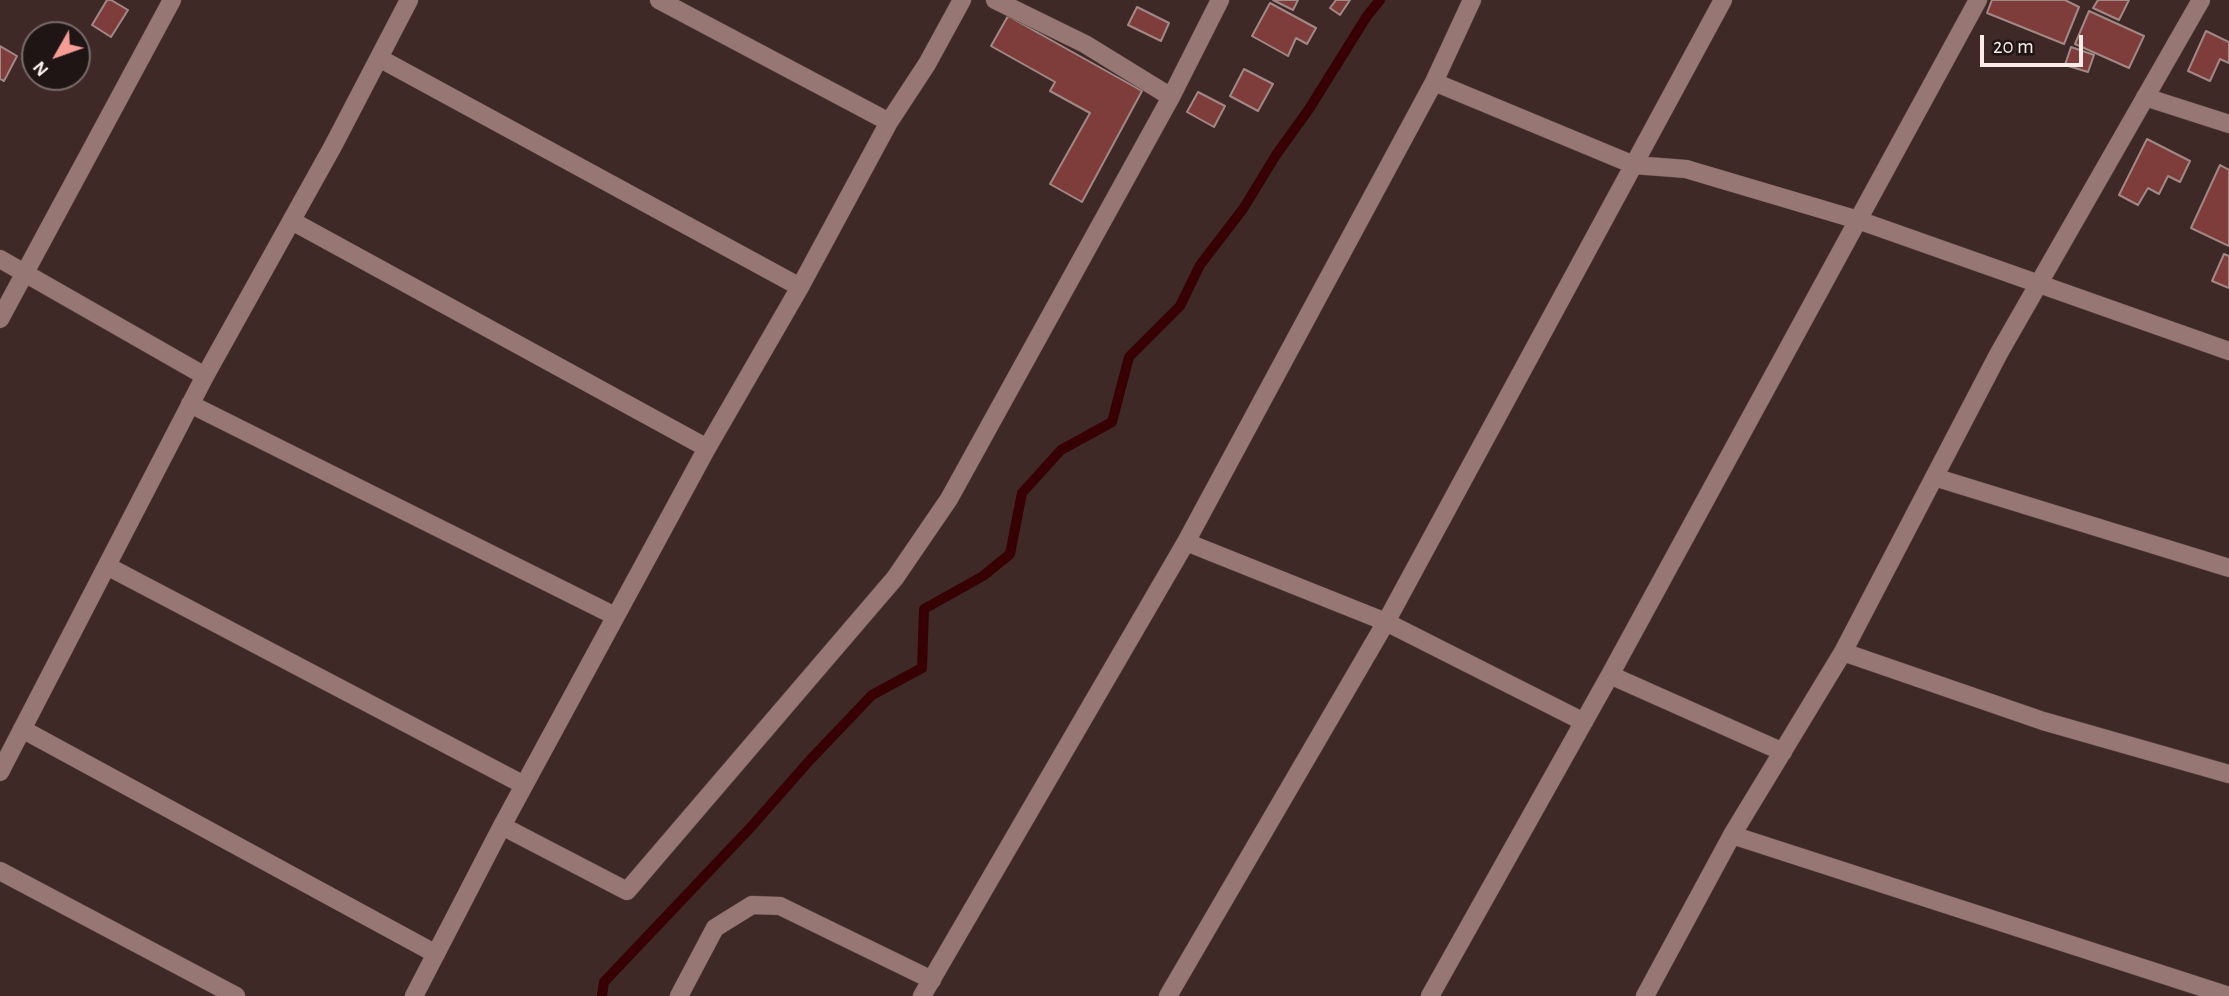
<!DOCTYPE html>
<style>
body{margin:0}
#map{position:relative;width:2229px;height:996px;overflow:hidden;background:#3f2927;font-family:"Alegreya Sans",sans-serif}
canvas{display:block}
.north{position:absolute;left:21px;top:21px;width:70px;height:70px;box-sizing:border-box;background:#1f1514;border:2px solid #776b6a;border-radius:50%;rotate:230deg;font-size:19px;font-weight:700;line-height:28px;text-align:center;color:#fbecea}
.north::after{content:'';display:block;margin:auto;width:24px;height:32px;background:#f59c95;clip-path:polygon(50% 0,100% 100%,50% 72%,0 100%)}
.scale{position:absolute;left:1980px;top:35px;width:103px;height:32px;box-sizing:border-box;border:4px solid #fbecea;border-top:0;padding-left:9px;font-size:21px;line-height:24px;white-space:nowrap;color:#fbecea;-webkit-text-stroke:5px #1f1514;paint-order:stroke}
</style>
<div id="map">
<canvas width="2229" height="996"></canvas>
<div class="north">N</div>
<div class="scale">20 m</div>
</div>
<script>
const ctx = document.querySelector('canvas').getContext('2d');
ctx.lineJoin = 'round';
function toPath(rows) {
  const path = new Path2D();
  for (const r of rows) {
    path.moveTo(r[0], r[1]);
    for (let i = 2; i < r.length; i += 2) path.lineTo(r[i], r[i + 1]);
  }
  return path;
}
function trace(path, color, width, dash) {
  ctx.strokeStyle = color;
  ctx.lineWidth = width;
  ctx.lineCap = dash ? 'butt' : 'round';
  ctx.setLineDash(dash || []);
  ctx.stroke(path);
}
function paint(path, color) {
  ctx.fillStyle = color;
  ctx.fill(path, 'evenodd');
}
trace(toPath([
 [602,996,604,982,751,827,810,760,872,695,922,668,924,609,983,576,1010,554,1022,493,1061,450,1112,422,1129,357,1180,306,1200,265,1243,209,1276,155,1309,109,1367,16,1380,0]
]), '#370002', 10);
const building = toPath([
 [107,0,111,0,128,10,111,37,92,25,107,0],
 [1273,0,1298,0,1293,10,1273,0],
 [1336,0,1350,0,1340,15,1330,8,1336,0],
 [1992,0,2065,0,2079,7,2064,44,1987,13,1992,0],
 [2098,0,2129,0,2119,20,2093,8,2098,0],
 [1270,3,1316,28,1307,44,1296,38,1288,56,1252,36,1270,3],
 [1137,7,1169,23,1161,41,1128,25,1137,7],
 [2089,11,2144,36,2129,68,2075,44,2089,11],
 [1008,16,1142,91,1082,202,1050,184,1090,113,1050,91,1055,82,991,46,1008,16],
 [63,25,81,36,77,42,77,35,57,35,63,25],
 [2206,31,2229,42,2229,63,2220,59,2210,81,2188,71,2206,31],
 [0,46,17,56,4,81,0,79,0,46],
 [2071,47,2094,55,2088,72,2065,65,2071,47],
 [1244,69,1273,84,1258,111,1230,96,1244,69],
 [1198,92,1225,106,1214,127,1187,112,1198,92],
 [2147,139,2190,161,2180,182,2168,176,2159,194,2148,188,2138,205,2119,195,2147,139],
 [2220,165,2229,170,2229,246,2191,228,2220,165],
 [2224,254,2229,256,2229,288,2212,281,2224,254]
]);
paint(building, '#7e3d3a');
trace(building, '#a28885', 2);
const minor = toPath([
 [659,0,889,122],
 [995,0,1085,44,1171,97],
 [379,58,800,287],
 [1434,82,1634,165,1686,169,1858,220,2229,351],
 [2145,97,2229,124],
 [292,221,707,448],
 [0,259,205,376],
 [0,319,172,0],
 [190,404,615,616],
 [1934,477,2229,568],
 [1186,542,1386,622,1584,722],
 [107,566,524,785],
 [1843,652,2043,721,2229,774],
 [1610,675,1783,752],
 [22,729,436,954],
 [0,772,205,376,333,146,409,0],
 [502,826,627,891,895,578,949,499,1171,97,1220,0],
 [1732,835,2229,996],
 [0,871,236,996],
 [414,996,502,826,707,448,800,287,889,122,927,64,962,0],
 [679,996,715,928,752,905,780,906,932,980],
 [922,996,1186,542,1434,82,1472,0],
 [1168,996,1386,622,1723,0],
 [1430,996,1610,675,1978,0],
 [1645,996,1732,835,1843,652,1999,353,2201,0]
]);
trace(minor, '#5d4846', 19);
trace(minor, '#977774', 18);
</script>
